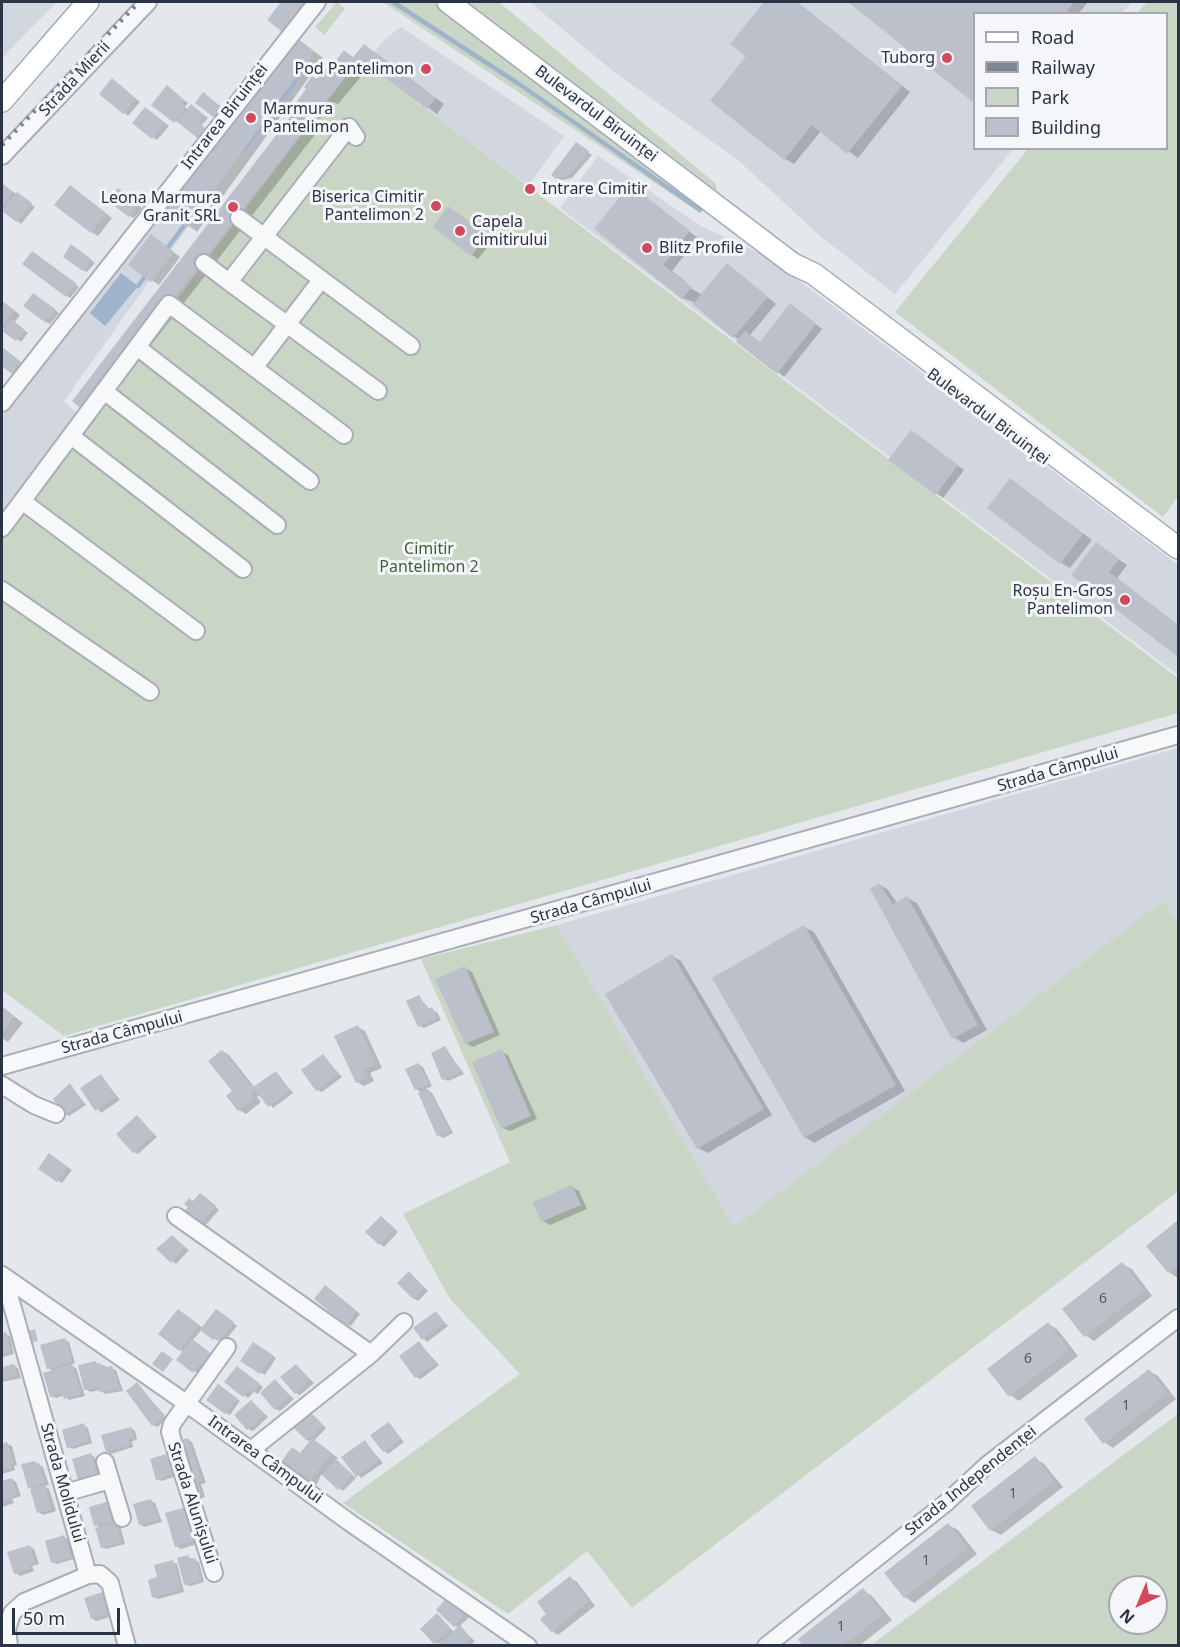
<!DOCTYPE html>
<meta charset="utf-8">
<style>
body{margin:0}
#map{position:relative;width:1180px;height:1647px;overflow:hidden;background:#e4e7ec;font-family:"Noto Sans",sans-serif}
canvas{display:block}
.frame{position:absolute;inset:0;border:3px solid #2b3445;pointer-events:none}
.legend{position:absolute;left:973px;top:12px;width:195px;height:138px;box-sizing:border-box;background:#f4f6f9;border:2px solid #a4a8b1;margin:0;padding:8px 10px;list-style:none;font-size:18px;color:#2b3445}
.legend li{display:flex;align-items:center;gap:12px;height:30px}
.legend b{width:30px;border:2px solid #a4a8b1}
.north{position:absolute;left:1108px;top:1575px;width:60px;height:60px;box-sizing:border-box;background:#f4f6f9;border:2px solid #a4a8b1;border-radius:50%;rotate:224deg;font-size:16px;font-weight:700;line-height:24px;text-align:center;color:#2b3445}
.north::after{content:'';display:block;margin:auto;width:21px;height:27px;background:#d1495b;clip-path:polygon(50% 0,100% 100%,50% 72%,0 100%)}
.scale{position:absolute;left:12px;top:1608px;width:108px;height:27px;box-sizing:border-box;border:3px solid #2b3445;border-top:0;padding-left:8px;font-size:18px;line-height:21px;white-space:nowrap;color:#2b3445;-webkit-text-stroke:4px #f4f6f9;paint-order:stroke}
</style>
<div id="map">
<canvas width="1180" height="1647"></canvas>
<div class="frame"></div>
<ul class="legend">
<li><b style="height:8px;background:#fff"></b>Road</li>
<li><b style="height:8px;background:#7d8696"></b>Railway</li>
<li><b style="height:16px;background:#c9d6c5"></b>Park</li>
<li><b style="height:16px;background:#bbc0ca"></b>Building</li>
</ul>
<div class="north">N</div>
<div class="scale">50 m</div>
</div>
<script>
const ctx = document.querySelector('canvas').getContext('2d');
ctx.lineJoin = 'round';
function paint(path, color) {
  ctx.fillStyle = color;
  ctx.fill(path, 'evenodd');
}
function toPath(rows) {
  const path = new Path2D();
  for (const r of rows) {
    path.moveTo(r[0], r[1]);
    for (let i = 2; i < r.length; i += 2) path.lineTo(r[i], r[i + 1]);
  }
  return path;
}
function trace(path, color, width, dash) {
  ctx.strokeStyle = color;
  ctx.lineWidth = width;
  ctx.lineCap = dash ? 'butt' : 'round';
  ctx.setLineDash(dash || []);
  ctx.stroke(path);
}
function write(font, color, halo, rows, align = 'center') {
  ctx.font = font + ' "Noto Sans",sans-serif';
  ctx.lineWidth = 6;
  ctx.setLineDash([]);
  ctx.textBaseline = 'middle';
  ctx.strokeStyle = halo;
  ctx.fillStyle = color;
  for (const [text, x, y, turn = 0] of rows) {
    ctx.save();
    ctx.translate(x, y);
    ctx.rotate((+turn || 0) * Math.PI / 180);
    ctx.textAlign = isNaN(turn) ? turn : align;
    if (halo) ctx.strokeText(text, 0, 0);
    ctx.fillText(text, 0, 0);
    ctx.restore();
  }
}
paint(toPath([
 [2,2,57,2,2,58],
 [530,2,1132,2,1122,13,974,14,974,148,1013,149,895,294,820,236,738,160,614,72],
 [401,27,564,136,528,186,365,63,384,40],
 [598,156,701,226,766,256,1178,565,1178,675,560,208],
 [164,211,187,228,64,401,80,417,5,515,2,512,2,418],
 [1178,748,1178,922,1162,902,734,1227,557,925]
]), '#d2d6de');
paint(toPath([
 [337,2,345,9,324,35,315,27],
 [383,2,499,2,716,184,717,194,700,213],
 [1147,2,1178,2,1178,496,1163,517,895,312,1028,149,1166,148,1166,14,1137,13],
 [365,63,1178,678,1178,713,64,1036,2,990,2,529,353,67,359,71],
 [1163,901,1178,922,1178,1191,632,1608,587,1551,508,1614,343,1503,520,1374,450,1299,403,1214,510,1162,421,959,557,925,734,1227],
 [1178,1414,1178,1645,871,1645],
 [1120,1587,1156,1587,1156,1623,1120,1623]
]), '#c9d6c5');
paint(toPath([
 [121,273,138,286,105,326,90,313]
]), '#9fb4cc');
paint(toPath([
 [766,2,797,2,910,92,858,158,821,131,794,164,785,159,748,56,732,44],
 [850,2,1088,2,1078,14,974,14,974,101],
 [298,39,323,58,197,232,167,209],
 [380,56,444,104,437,114,371,65,338,104,333,102,320,119,297,103,313,78,317,80,332,69,354,58],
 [116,82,140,102,128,116,101,94],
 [171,90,188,103,185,107,189,110,196,109,208,118,201,126,175,121],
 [297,110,321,127,95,417],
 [150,111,169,126,157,140,134,123],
 [580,146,592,155,572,178,562,180,557,178],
 [2,184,35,207,21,224,2,210],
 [630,186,698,238,672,271,686,282,685,285,704,296,728,265,776,304,750,335,761,343,797,309,822,329,784,377,693,302,683,298,596,229],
 [77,191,112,218,98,236,91,232],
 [123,192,142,208,134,218,130,216],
 [455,212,493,240,478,259,472,255],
 [158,240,180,257,159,285,130,265],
 [76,249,95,263,87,272,83,270],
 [37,255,79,287,70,298,66,295],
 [38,297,59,313,50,324,46,322],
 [2,301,20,315,14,323,28,333,21,342,2,327],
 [2,348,24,366,17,375,2,364],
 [918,435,964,470,943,498,937,494],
 [1011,480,1092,540,1070,568,1061,563],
 [1096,544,1127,565,1117,578,1178,625,1178,655,1073,574],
 [879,884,888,890,897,903,907,898,917,903,987,1030,963,1043,953,1037],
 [804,927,814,932,905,1091,814,1143,805,1137],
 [672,956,681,961,772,1115,708,1153,698,1148],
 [465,968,472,972,500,1035,473,1047,466,1043],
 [419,997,430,1010,437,1012,441,1020,424,1028,420,1026],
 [2,1007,23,1023,8,1042,2,1038],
 [358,1027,365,1031,382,1068,370,1073,374,1081,364,1086,357,1082],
 [445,1048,464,1074,448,1081,444,1079],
 [222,1051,229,1055,255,1088,276,1072,293,1093,273,1108,261,1095,257,1097,261,1102,246,1114,239,1110],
 [501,1051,508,1055,537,1119,510,1131,503,1128],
 [323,1056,342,1077,322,1092,317,1090],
 [418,1064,423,1067,432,1086,426,1089,432,1093,453,1133,443,1138,438,1135,422,1093,416,1089],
 [101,1076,120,1100,101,1113,82,1088],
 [70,1085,86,1105,69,1116,65,1114,63,1090],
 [137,1117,157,1137,138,1154,134,1152],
 [54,1158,72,1170,62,1183,40,1169],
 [572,1187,579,1191,587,1209,550,1225,543,1221],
 [205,1197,219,1210,204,1227,199,1225,194,1202],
 [385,1220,398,1232,384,1247,367,1232],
 [1178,1222,1178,1278,1169,1272,1148,1246],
 [172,1237,189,1250,176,1264,158,1249],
 [1122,1264,1132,1269,1152,1296,1094,1341,1085,1335],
 [409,1272,428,1291,418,1301,413,1298],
 [330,1290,360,1314,351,1326,346,1324],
 [183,1313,203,1328,221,1313,237,1326,224,1342,219,1339,218,1341,202,1329,192,1341,204,1365,197,1374,180,1349],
 [436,1313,448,1326,427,1342,415,1329],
 [1048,1324,1057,1329,1078,1356,1019,1401,1010,1395],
 [5,1334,10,1336,14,1354,2,1357,2,1335],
 [64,1339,69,1342,75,1363,70,1365,76,1368,85,1396,69,1400,64,1395,56,1398,51,1396,54,1371,48,1368],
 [419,1343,439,1365,421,1379,416,1377],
 [258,1346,276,1358,265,1375,242,1360],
 [96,1363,116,1370,123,1391,105,1394,100,1390,90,1392,86,1389],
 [13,1365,18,1368,21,1378,2,1382,2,1369],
 [296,1365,314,1383,300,1395,296,1393],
 [242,1370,263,1387,258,1394,254,1392,248,1398,226,1382],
 [1149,1371,1158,1376,1176,1399,1113,1448,1104,1442],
 [275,1381,294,1399,280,1411,276,1409],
 [137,1384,168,1419,157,1427,153,1425],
 [223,1388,240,1401,230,1415,226,1413],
 [251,1401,268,1417,253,1431,248,1429],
 [313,1415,326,1428,314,1441,338,1458,335,1461,356,1478,343,1491,324,1475,321,1475,316,1486,310,1482,301,1454,311,1442,308,1440],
 [389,1424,404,1442,388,1454,384,1451],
 [83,1425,88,1428,92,1443,73,1449,68,1447],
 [131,1428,135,1431,137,1440,132,1441,133,1447,111,1454,107,1451],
 [188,1439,192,1442,206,1483,201,1484,205,1497,198,1499],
 [365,1442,383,1463,361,1478,343,1457],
 [7,1444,12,1446,17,1465,14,1466,15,1470,2,1474,2,1445],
 [91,1455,95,1457,101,1477,84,1482,80,1479],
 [166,1456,171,1458,176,1476,162,1481,157,1479],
 [1035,1458,1044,1464,1063,1487,1001,1535,991,1530],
 [35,1462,43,1467,49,1485,45,1486,49,1489,56,1511,43,1515,39,1512,34,1490,30,1487],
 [12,1479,16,1482,21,1496,12,1499,14,1503,2,1507,2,1483],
 [151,1501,155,1503,162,1522,144,1527,140,1524],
 [90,1508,119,1522,115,1523,120,1526,125,1544,106,1549,102,1547,101,1528,96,1525],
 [166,1514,200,1543,181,1549,176,1546],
 [948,1525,958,1530,977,1554,914,1603,905,1597],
 [64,1537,68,1539,74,1559,57,1564,52,1562],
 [30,1547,34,1549,39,1564,32,1566,34,1571,20,1576,16,1573],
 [188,1557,199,1562,204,1582,190,1586,185,1584],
 [173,1562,177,1564,184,1592,158,1599,154,1597,159,1578],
 [570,1578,577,1582,595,1606,558,1635,552,1631],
 [863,1590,872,1596,892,1620,859,1646,805,1646],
 [103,1594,107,1596,113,1616,96,1621,92,1618],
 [451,1602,469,1617,459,1627,475,1641,470,1646,435,1643,437,1615,454,1632,459,1628,454,1625]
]), '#0003');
trace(toPath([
 [393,2,519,84,700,210],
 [244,149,295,82],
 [165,251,187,222],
 [138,286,147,274]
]), '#9fb4cc', 4.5);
paint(toPath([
 [281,2,310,2,285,34,267,20],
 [764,2,797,2,902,86,847,154,812,125,784,160,710,101,746,56,730,44],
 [848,2,1074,2,1065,14,974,14,974,103],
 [297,38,314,52,187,228,164,211],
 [364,44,436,98,427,109,365,63,359,71,353,67,85,412,72,401,297,108,310,119,312,117,295,104,306,89,304,87,312,76,317,79,329,65,331,67,344,50,353,57],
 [112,78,136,99,123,114,99,94],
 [167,85,184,100,181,103,186,107,174,123,151,105],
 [203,92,224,109,216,119,195,103],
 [191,104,204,115,198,123,208,130,200,140,177,122],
 [145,107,165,123,152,139,132,123],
 [576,142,589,151,568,176,556,179,551,175],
 [2,183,13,193,2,207],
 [630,184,690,231,663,265,692,287,682,299,594,229],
 [70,185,106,213,91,233,54,205],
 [118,188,139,205,129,217,108,201],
 [17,192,32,203,16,222,2,211],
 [448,206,487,235,471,256,433,227],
 [151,234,174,252,151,282,128,265],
 [71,244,91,259,83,271,63,257],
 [32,251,76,283,66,297,22,264],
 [727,263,768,297,733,338,693,304],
 [33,293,55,309,46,323,23,306],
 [2,301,14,310,2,328],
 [790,303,816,324,777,374,736,342,745,331,760,342],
 [11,319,25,330,16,341,2,331],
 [2,347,21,362,12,374,2,366],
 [911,430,958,465,936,495,888,460],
 [1010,478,1083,534,1060,564,987,508],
 [1096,542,1119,559,1109,572,1178,625,1178,657,1071,575],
 [879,883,893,904,907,896,978,1025,952,1039,870,889],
 [804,925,896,1085,804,1138,712,978],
 [672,954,764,1109,697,1149,605,994],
 [465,966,494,1032,465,1044,435,979],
 [419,995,428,1010,432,1007,437,1018,418,1027,406,1001],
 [2,1006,14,1016,2,1033],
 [358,1025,376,1064,364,1069,368,1077,356,1083,334,1036],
 [445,1046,461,1072,442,1080,431,1053],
 [502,1049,531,1116,501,1129,472,1062],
 [222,1050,255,1090,251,1093,255,1098,238,1111,226,1096,232,1091,208,1061],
 [323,1054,338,1074,316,1091,301,1070],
 [418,1063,429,1084,415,1090,405,1069],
 [276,1071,290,1091,268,1107,253,1087],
 [101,1074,116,1097,95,1111,80,1088],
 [70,1083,83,1103,64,1115,53,1099],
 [428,1089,450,1131,437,1136,418,1093],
 [137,1115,154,1134,133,1153,116,1134],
 [49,1153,68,1167,57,1182,38,1169],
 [572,1185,581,1205,541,1222,533,1202],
 [200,1193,216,1206,198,1226,183,1213,188,1207,184,1204,189,1198,193,1201],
 [381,1216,395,1229,379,1245,365,1232],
 [1178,1220,1178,1265,1168,1273,1146,1246],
 [172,1235,185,1247,171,1263,156,1249],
 [1122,1262,1144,1290,1084,1337,1062,1309],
 [409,1271,424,1288,413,1299,397,1283],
 [325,1285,357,1311,346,1325,314,1299],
 [178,1309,199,1325,179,1351,158,1334],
 [216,1309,234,1322,219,1341,215,1337,213,1340,200,1330],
 [436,1311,445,1323,422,1340,413,1328],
 [1048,1322,1069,1350,1009,1397,987,1369],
 [35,1329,38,1341,28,1344,24,1332],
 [6,1332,11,1352,2,1354,2,1333],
 [65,1338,72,1361,47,1369,40,1345],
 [192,1339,213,1355,205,1367,200,1363,193,1373,176,1360],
 [419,1341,435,1363,415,1378,399,1356],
 [253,1342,273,1355,260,1374,240,1361],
 [162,1351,173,1359,163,1372,152,1364],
 [96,1361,97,1365,101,1363,102,1368,112,1366,120,1389,99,1392,98,1388,84,1390,78,1365],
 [14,1364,17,1375,2,1380,2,1367],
 [72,1364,81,1394,64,1399,62,1393,50,1397,43,1373],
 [296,1364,310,1380,295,1394,280,1377],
 [237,1366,260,1384,252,1393,249,1390,243,1397,224,1382],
 [1149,1369,1167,1393,1103,1444,1084,1419],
 [275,1379,290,1396,275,1410,260,1393],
 [137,1382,165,1417,152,1426,126,1391],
 [218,1384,237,1398,225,1414,206,1400],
 [251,1400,265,1415,247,1430,234,1415],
 [309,1411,323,1425,307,1441,292,1426],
 [389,1422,401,1439,383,1452,370,1435],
 [84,1423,89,1441,67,1448,62,1430],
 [131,1427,134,1438,128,1439,130,1445,106,1452,101,1435],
 [188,1438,202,1481,198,1482,202,1495,193,1497,175,1442],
 [312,1438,332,1453,315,1474,314,1473,309,1484,281,1462,292,1447,300,1453],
 [365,1440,379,1460,356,1477,341,1457],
 [7,1442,14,1463,11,1464,12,1468,2,1471,2,1444],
 [91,1453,97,1474,78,1480,72,1459],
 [166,1454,173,1474,156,1480,150,1459],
 [1035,1456,1054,1481,990,1531,971,1506],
 [336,1459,353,1475,338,1490,322,1475],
 [35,1461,36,1464,39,1463,45,1483,28,1488,21,1464],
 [12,1478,17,1494,2,1504,2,1481],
 [45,1485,52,1509,37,1513,30,1489],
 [151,1499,159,1520,139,1525,133,1504],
 [110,1501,116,1520,94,1526,89,1507],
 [186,1507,196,1540,175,1547,165,1513],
 [116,1522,122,1542,101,1548,95,1528],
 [948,1523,968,1548,904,1598,884,1573],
 [64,1535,71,1557,51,1563,45,1541],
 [30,1545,35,1562,29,1564,30,1569,14,1574,7,1552],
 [188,1555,189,1559,195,1558,201,1580,184,1585,177,1558],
 [173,1560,181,1590,152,1598,148,1580,157,1577,154,1565],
 [570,1576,589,1601,551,1632,540,1619,546,1614,537,1602],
 [863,1588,883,1614,843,1646,803,1646,798,1639],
 [103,1592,109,1614,91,1619,84,1598],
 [447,1597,465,1613,454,1627,436,1610],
 [437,1613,451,1629,434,1644,420,1629],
 [460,1625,471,1638,463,1646,437,1646]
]), '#bbc0ca');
const minor = toPath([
 [356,137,349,127,229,282,378,391],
 [2,156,148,2],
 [239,218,411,346],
 [204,263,229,282],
 [137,347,310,481],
 [254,368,321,280],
 [104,391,277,525],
 [2,403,317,2],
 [71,436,243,569],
 [22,501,196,631],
 [2,528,169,304,344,435],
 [2,590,150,692],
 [2,1066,1178,735],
 [2,1085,34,1105,56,1114],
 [176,1216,371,1354],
 [2,1275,186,1403,349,1522,528,1646],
 [4,1277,88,1575,24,1602,12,1613,7,1629,9,1646],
 [251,1450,371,1354,404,1322],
 [105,1462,122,1518],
 [65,1493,110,1480],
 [214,1573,170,1432,172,1424,227,1347],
 [88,1575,100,1574,110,1583,127,1646],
 [766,1646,947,1502,987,1465,1178,1318]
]);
const major = toPath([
 [448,2,793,264,814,274,1178,548],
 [2,101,88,2]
]);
trace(minor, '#a9aeb7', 20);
trace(major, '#a3abb8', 24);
trace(minor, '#f7f8fa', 16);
trace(major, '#fff', 21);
trace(toPath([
 [2,145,139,2]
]), '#7d8696', 4.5, [3, 6]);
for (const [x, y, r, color] of [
 [947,58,6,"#d1495b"],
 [426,69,6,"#d1495b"],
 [251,118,6,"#d1495b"],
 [530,189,6,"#d1495b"],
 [436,206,6,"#d1495b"],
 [233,207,6,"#d1495b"],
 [460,231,6,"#d1495b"],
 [647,248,6,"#d1495b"],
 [1125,600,6,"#d1495b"]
]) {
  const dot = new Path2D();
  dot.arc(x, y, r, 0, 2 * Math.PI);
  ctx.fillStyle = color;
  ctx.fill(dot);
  trace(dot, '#f4f6f9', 2);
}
write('14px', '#4f5766', null, [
 ["6",1103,1299],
 ["6",1028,1359],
 ["1",1126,1406],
 ["1",1013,1494],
 ["1",926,1561],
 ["1",841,1627]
]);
write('16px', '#2b3445', '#f4f6f9', [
 ["Tuborg",935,58],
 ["Pod Pantelimon",414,69],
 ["Marmura",263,109,"left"],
 ["Pantelimon",263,127,"left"],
 ["Intrare Cimitir",542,189,"left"],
 ["Biserica Cimitir",424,197],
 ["Pantelimon 2",424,215],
 ["Leona Marmura",221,198],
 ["Granit SRL",221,216],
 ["Capela",472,222,"left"],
 ["cimitirului",472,240,"left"],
 ["Blitz Profile",659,248,"left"],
 ["Roșu En-Gros",1113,591],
 ["Pantelimon",1113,609]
], 'right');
write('16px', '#2b3445', '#f4f6f9', [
 ["Strada Mierii",75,79,-47],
 ["Bulevardul Biruinței",596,114,37],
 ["Intrarea Biruinței",225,117,-52],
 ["Bulevardul Biruinței",988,417,37],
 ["Strada Câmpului",1058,770,-16],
 ["Strada Câmpului",591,902,-16],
 ["Strada Câmpului",122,1033,-15],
 ["Intrarea Câmpului",265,1460,36],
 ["Strada Independenței",971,1481,-39],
 ["Strada Molidului",62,1483,74],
 ["Strada Alunișului",192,1503,72]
]);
write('16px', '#3f6138', '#f4f6f9', [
 ["Cimitir",429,549],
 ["Pantelimon 2",429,567]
]);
</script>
